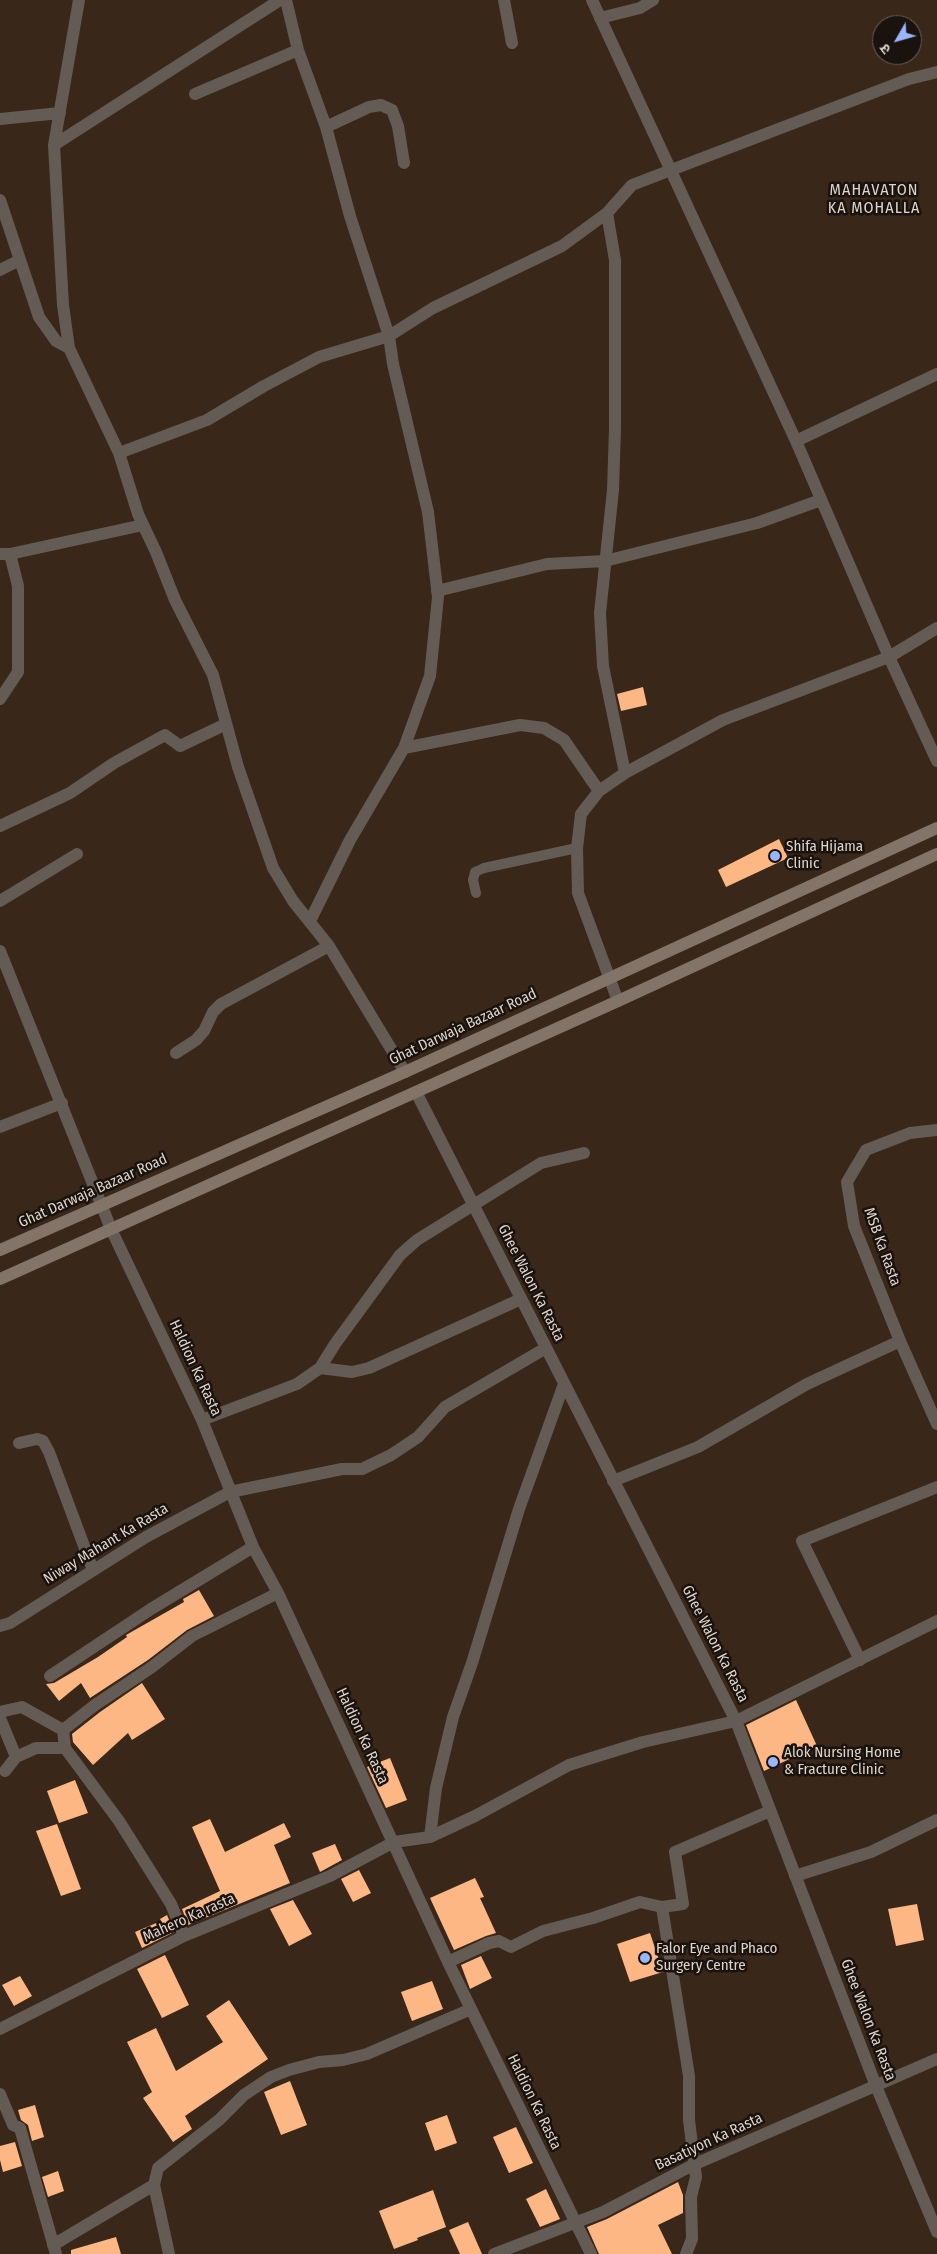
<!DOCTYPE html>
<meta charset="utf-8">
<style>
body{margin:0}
#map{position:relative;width:937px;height:2254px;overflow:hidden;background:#39271a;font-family:"Fira Sans Condensed","Noto Sans Devanagari",sans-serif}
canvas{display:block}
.north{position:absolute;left:872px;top:15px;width:50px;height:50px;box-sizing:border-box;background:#1a120d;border:1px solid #695f59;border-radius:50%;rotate:232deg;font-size:14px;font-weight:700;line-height:20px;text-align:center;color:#dfd3cb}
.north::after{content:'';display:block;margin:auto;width:18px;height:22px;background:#98b5fd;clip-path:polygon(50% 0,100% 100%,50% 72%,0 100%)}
</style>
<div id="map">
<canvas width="937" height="2254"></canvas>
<div class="north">उ</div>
</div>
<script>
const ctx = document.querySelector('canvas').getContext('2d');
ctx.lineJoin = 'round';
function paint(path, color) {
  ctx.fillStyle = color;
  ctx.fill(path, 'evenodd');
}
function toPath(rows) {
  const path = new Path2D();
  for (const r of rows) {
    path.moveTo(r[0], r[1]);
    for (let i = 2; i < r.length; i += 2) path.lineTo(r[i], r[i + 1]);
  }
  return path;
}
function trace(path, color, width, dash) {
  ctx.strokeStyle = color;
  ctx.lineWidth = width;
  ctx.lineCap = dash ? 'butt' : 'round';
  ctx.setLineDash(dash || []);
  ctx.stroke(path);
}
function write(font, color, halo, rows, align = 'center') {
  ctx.font = font + ' "Fira Sans Condensed",sans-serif';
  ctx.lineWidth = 5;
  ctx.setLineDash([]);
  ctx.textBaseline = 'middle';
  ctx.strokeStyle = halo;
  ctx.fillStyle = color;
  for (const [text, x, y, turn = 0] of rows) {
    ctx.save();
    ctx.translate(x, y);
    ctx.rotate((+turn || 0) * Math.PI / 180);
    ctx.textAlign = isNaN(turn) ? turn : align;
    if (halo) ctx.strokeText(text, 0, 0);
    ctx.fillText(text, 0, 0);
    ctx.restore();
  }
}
paint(toPath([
 [643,687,647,705,621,711,617,694],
 [779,839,788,858,726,887,718,870],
 [199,1590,214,1616,187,1630,148,1660,90,1698,81,1683,59,1701,46,1684,54,1683,98,1657,127,1637,126,1635,184,1602,183,1599],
 [142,1683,165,1719,132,1740,128,1733,93,1765,73,1742,72,1734,100,1712],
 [796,1700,817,1746,764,1771,746,1725],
 [390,1758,407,1800,386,1808,367,1767],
 [75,1780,88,1813,59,1823,47,1791],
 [210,1819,225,1852,284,1823,291,1837,274,1845,290,1883,188,1925,182,1909,220,1891,192,1827],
 [57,1824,81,1889,61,1896,36,1831],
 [335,1844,342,1860,320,1872,312,1853],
 [359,1870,371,1893,353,1902,341,1879],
 [475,1878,484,1897,480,1898,496,1933,486,1936,454,1950,430,1898],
 [293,1900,312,1934,289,1946,270,1909],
 [917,1904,924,1940,896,1946,888,1909],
 [167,1915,174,1932,142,1948,135,1932,161,1921,160,1919],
 [650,1933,663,1972,630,1982,617,1944],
 [165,1955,189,2005,162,2018,137,1969],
 [481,1956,492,1978,470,1989,461,1965],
 [20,1976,32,1996,14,2006,2,1985],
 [432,1981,443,2009,412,2021,401,1992],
 [229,2000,268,2059,185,2116,192,2129,173,2142,143,2098,152,2092,127,2042,156,2028,176,2071,223,2042,206,2016],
 [290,2081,307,2125,281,2135,264,2092],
 [35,2105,44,2137,32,2141,28,2125,21,2120,18,2110],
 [447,2115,457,2143,435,2151,425,2123],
 [516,2127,533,2163,509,2173,493,2137],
 [15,2142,22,2166,3,2172,0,2160,0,2146],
 [58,2171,64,2191,48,2197,42,2177],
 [678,2182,683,2195,683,2213,658,2225,672,2254,599,2254,587,2227,607,2219],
 [546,2189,560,2219,540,2227,526,2199],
 [433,2190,446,2227,417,2238,418,2240,394,2249,379,2211],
 [468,2222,482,2254,460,2254,449,2230],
 [116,2237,121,2254,71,2254,71,2250]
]), '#fcb784');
trace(toPath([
 [476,893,473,880,475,872,484,868,577,848]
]), '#645b54', 10);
trace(toPath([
 [79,0,54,145,63,305,69,348,119,453,138,514,156,552,175,600,213,675,238,767,273,868,293,901,329,946,405,1072],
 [286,0,298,50,326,127,350,216,389,336,393,364,428,512,438,597,430,676,404,748,350,840,310,921],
 [504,0,512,43],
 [592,0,796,441,889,657,937,761],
 [600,18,640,8,653,0],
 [195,94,298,50],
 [0,119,60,113],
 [326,127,369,107,381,105,392,110,398,126,404,163],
 [54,145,280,0],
 [0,200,39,317,56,341,69,348],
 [607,213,615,260,615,429,613,490,600,613,603,666,625,773],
 [0,270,20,260],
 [796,441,937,374],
 [119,453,207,420,264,386,319,357,389,336,433,308,562,246,607,213,632,185,909,79,937,72],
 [0,554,10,554,143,525],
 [437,591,547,564,605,561,757,523,821,500],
 [0,699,18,672,18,586,10,554],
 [404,748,520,725,544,728,564,740,599,791],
 [0,826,70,793,114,763,165,735,180,746,226,724],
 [0,901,77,854],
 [0,951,111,1229,202,1420,253,1547,278,1593,448,1962,591,2254],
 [618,1001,578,893,577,848,581,814,599,791,625,773,723,720,889,657,937,628],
 [176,1053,196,1040,204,1031,213,1012,221,1004,329,946],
 [416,1092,736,1721,876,2086,937,2232],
 [0,1127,62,1103],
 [937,1130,910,1133,866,1150,847,1182,854,1226,900,1341,937,1424],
 [320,1368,352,1372,369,1368,521,1299],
 [202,1420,297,1384,320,1368,335,1344,400,1255,417,1240,541,1163,584,1153],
 [19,1443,37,1439,43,1441,49,1452,93,1570],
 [613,1481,698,1447,807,1384,900,1341],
 [0,1626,10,1623,146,1537,230,1492,342,1469,362,1469,391,1455,418,1437,445,1407,546,1348],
 [860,1660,802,1541,937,1487],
 [50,1676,151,1609,253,1547],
 [0,1712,22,1707,63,1730],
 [0,1718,16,1757],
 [5,1771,16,1757,36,1748,65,1748],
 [430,1837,436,1788,453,1717,472,1663,519,1509,564,1384],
 [795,1876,871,1852,937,1820],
 [662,1907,683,1904,675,1852,770,1811],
 [184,1936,171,1904,119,1821,65,1748,63,1730,95,1705,152,1667,192,1636,278,1593],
 [448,1962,489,1943,499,1941,511,1947,543,1931,593,1918,640,1902,662,1907,689,2076,689,2120,696,2177,691,2197,692,2239,686,2254],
 [0,2029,184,1936,330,1876,394,1842,430,1837,475,1816,569,1765,643,1742,736,1721,937,1621],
 [0,2094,13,2125,20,2128,56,2254],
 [53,2245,154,2185],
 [169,2254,154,2185,158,2168,219,2120,244,2095,271,2077,289,2070,319,2062,343,2060,367,2054,471,2009],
 [494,2254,603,2212,693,2165,937,2059]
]), '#645b54', 12);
trace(toPath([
 [0,1250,405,1072,937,828],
 [0,1279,618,1001,937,854]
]), '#83746a', 12);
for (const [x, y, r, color] of [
 [775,856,6,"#98b5fd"],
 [773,1762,6,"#98b5fd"],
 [645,1958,6,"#98b5fd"]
]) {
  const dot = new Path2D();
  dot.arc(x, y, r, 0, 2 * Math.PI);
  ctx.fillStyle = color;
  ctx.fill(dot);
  trace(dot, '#1a120d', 2);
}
write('15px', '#dfd3cb', '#1a120d', [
 ["Shifa Hijama",786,847],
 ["Clinic",786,864],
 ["Alok Nursing Home",784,1753],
 ["& Fracture Clinic",784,1770],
 ["Falor Eye and Phaco",656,1949],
 ["Surgery Centre",656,1966]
], 'left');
write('15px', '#dfd3cb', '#1a120d', [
 ["Ghat Darwaja Bazaar Road",463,1027,-25],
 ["Ghat Darwaja Bazaar Road",93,1191,-24],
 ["MSB Ka Rasta",882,1247,70],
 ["Ghee Walon Ka Rasta",531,1283,63],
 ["Haldion Ka Rasta",195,1368,65],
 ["Niway Mahant Ka Rasta",106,1544,-31],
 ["Ghee Walon Ka Rasta",715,1644,63],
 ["Haldion Ka Rasta",362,1736,65],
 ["Mahero Ka rasta",189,1918,-24],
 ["Ghee Walon Ka Rasta",868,2020,69],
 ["Haldion Ka Rasta",534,2102,64],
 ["Basatiyon Ka Rasta",709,2142,-25]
]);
ctx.letterSpacing = '1px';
write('16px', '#dfd3cb', '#1a120d', [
 ["MAHAVATON",874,191],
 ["KA MOHALLA",874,209]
]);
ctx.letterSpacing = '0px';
</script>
